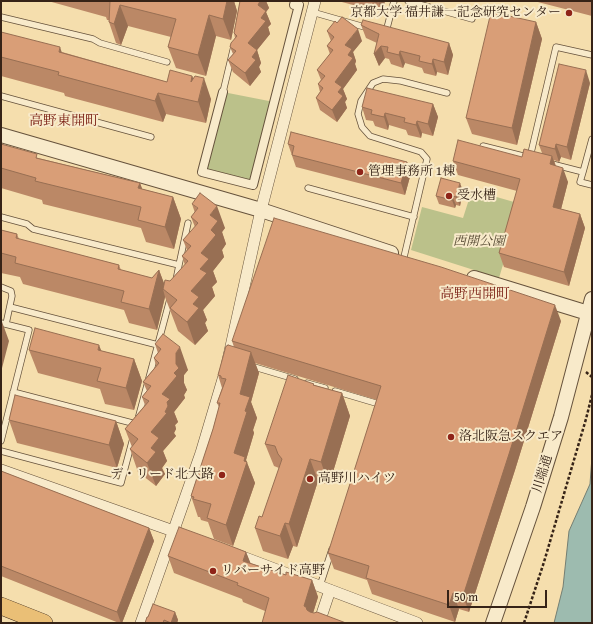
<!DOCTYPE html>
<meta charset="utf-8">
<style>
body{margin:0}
#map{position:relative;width:593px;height:624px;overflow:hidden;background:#f5dead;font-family:"Gentium Book Plus",serif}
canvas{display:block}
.frame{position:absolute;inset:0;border:2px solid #362317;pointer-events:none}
.scale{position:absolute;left:447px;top:590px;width:100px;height:18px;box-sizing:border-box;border:2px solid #362317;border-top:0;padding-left:5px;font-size:12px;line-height:14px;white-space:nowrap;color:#362317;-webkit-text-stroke:3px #f8eaca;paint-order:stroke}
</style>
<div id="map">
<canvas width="593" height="624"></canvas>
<div class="frame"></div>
<div class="scale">50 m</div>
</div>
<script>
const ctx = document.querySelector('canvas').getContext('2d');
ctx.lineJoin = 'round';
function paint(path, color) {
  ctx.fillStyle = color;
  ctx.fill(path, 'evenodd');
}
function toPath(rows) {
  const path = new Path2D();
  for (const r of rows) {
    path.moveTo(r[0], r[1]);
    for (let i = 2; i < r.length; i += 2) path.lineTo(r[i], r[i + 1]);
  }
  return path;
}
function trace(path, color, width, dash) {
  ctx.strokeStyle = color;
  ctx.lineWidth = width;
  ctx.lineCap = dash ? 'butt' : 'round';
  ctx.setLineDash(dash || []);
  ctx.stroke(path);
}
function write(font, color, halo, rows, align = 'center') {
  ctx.font = font + ' "Gentium Book Plus","Noto Serif JP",serif';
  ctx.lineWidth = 4;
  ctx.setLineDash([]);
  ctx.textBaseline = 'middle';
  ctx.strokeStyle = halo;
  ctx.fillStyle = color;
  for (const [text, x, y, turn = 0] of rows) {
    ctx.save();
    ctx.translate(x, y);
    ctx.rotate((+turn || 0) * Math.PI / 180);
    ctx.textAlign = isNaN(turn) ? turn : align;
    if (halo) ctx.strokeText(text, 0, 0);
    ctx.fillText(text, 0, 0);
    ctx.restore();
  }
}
paint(toPath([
 [223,92,274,102,253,185,202,172],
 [472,190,521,204,499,278,411,250,422,207,463,218]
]), '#bbc18a');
const water = toPath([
 [592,457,592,623,554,623,563,587,569,531,590,484,592,457]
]);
paint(water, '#9dbbaf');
trace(water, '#747e72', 1);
const service = toPath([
 [408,1,472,19],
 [312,12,368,28],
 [1,17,93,39,100,43,167,62],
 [382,31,387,28,394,1],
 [223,92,234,46],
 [1,96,151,137],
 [483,146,527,157],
 [530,157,556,47,592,55],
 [548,163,583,172,580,182,592,185],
 [583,172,592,139],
 [308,188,414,217],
 [1,217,27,224,33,229,179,265],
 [404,257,427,159,421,152,370,136,362,127,358,114,361,101,373,83,383,79,401,81,447,93],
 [176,280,179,265,188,223],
 [1,287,11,291,12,296,6,324],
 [10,307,158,345],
 [1,323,29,330,1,441],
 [251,366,295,379],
 [307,383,325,388],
 [335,391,379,404,378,408],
 [13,392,136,424],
 [138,419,170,299],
 [1,451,121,483,133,438],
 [320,586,332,549]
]);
const pedestrian = toPath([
 [223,92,202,172,253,185,299,5,294,5,295,1]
]);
const minor = toPath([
 [1,470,179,533],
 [235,554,417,623],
 [141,623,201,453,226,369,261,210,315,1],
 [319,623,330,590]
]);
const tertiary = toPath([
 [1,135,261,210,391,253],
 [474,278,588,313],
 [493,623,533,507,561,417,592,299]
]);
const primary = toPath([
 [1,606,44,623]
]);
trace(service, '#66523c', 7);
trace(pedestrian, '#66523c', 10);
trace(minor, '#66523c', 12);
trace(tertiary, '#66523c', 16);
trace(primary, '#362317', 18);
trace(toPath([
 [586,372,592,377],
 [524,623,544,562,586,419,592,395]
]), '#362317', 2.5, [3, 2]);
trace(service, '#f8eaca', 5.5);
trace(pedestrian, '#f8eaca', 8);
trace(minor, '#f8eaca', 11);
trace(tertiary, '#f8eaca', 14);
trace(primary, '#eabf76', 17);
paint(toPath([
 [48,1,234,1,237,11,231,40,216,36,206,76,176,68,168,47,171,37,128,26,121,45,116,43,109,22,109,20,107,20,106,17],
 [240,1,266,1,269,8,266,12,271,24,268,27,270,34,257,50,261,63,259,67,261,72,250,86,233,72,228,60,233,54,230,47,235,38,234,33],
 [338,1,385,1,382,12,361,7],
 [534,1,592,1,592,16],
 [536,22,542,39,517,145,472,134,466,118],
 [361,25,449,43,453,55,448,75,437,72,436,76,424,73,422,68,405,63,403,68,391,64,389,59,385,58,379,66,374,54,377,43,366,38],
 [327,31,362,41,353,52,356,61,355,64,357,70,343,89,347,99,345,102,347,108,337,122,320,110,316,98,320,92,318,84,321,80,317,70,330,54,327,46,331,41],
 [1,32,62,52,167,82,192,76,194,79,211,99,206,123,166,114,163,122,65,96,64,93,1,76],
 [590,83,571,160,561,157,559,162,554,160,556,166,568,182,561,209,580,214,585,228,569,286,504,267,499,253,517,191,458,175,453,161,522,157,542,153,539,145],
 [433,104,438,117,433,136,422,133,421,138,408,135,406,130,389,125,388,130,375,126,373,121,366,120,362,107],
 [1,144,38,158,140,183,142,189,173,197,181,219,174,249,146,242,141,228,43,204,42,200,1,188],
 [288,144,407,162,411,173,405,195,296,167],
 [463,191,460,206,456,205,455,208,439,204,436,196],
 [192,204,225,228,222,232,226,244,222,250,224,257,213,271,217,282,212,287,215,296,203,310,207,320,205,323,208,331,195,345,178,331,165,297,157,330,129,323,124,310,23,284,20,277,1,273,1,230,17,234,19,239,119,265,121,270,152,278,159,270,164,284,170,281,185,265,182,256,187,250,183,240,195,227,191,217,195,213],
 [561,321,515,470,469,612,459,609,455,622,372,594,367,580,334,569,328,553,377,400,255,363,259,373,251,402,257,418,253,430,254,433,246,460,255,483,233,546,214,539,208,522,201,520,200,517,198,517,191,496,213,429,219,407,217,403,222,388,218,375,234,347,232,341],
 [155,344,188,370,184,375,184,383,187,390,184,395,185,398,174,412,178,422,175,425,176,429,174,433,176,436,163,451,167,461,162,468,165,474,156,486,138,472,130,449,132,447,125,429,145,405,142,397,147,391,143,382,156,366,154,358,158,353],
 [29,350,102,351,134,359,142,381,134,410,105,404,100,389,38,373],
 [314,384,314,385,342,393,350,416,329,485,318,481,297,547,293,546,288,559,263,551,255,528,262,517,279,468,274,466,265,444],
 [9,420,116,421,124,444,117,468,17,443],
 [1,471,149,528,154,541,122,623,119,623,1,576],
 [223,544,246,552,250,563,286,575,312,580,318,597,313,613,346,623,265,611,243,602,242,599,174,573,168,556],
 [175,612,178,620,177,623,145,623,148,617]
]), '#b86');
paint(toPath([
 [227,1,234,1,237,11,231,40,223,19],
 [260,1,266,1,269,8,266,12,271,24,268,27,270,34,253,55,248,43,258,5],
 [380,1,385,1,382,12,379,3],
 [120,5,128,26,121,45,114,24],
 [209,15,216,36,206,76,198,55],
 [536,22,542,39,517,145,512,128],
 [358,29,362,41,353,52,356,61,355,64,357,70,343,89,347,99,345,102,347,108,337,122,332,110,335,82,345,45],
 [449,43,453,55,448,75,444,62],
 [381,46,385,58,379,66,374,54],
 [60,47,67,68,59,52],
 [257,50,261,63,259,67,261,72,250,86,245,73,252,57],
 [400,51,405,63,403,68,399,55],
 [433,59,437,72,436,76,432,64],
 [586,70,590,83,571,160,567,147],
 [192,76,200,96,204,78,211,99,206,123,191,82],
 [158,93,166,114,163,122,155,101],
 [433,104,438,117,433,136,428,124],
 [385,113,389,125,388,130,384,117],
 [417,121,422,133,421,138,416,125],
 [556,144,561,157,559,162,555,149],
 [552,156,557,170,550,164],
 [407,162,411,173,405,195,401,183],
 [563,168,568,182,558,221,553,207],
 [140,183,148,205,138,188],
 [460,183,463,191,460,206,456,197],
 [452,196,456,205,455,208,452,200],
 [173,197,181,219,174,249,165,227],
 [217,206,225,228,222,232,226,244,222,250,224,257,213,271,217,282,212,287,215,296,203,310,207,320,205,323,208,331,195,345,187,322,193,304,191,291,201,253,211,230,210,215],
 [580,214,585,228,569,286,564,272],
 [159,270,167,291,163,289,165,297,157,330,149,309],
 [555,305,561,321,515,470,469,612,463,596],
 [1,319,9,341,1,372],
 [99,345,108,367,98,350],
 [180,347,188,370,184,375,184,383,187,390,184,395,185,398,174,412,178,422,175,425,176,429,174,433,176,436,163,451,167,461,162,468,165,474,156,486,147,463,151,448,151,432,165,412,162,394,174,373,176,364,176,353],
 [251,352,259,373,251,402,257,418,253,430,254,433,246,460,255,483,233,546,226,525,240,394],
 [134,359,142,381,134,410,126,388],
 [342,393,350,416,329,485,321,462],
 [116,421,124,444,117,468,109,445],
 [310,459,318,481,297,547,289,524],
 [285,523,293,546,288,559,280,536],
 [149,528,154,541,122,623,121,623,117,612],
 [246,552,253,569,243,561],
 [312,580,318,597,310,623,304,606],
 [453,593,459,609,455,622,449,605],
 [175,612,178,620,177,623,171,623]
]), '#986f53');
const building = toPath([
 [109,1,227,1,223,19,209,15,198,55,168,47,176,19,120,5,114,24,109,22,110,1,109,1],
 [240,1,260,1,258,5,266,11,261,18,266,21,248,43,257,50,252,57,256,60,245,73,228,60,236,51,230,47,231,43,237,36,234,33,240,1],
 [369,1,380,1,379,3,369,1],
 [491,12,536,22,512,128,466,118,491,12],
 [342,17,358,29,345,45,352,49,348,55,353,58,335,82,342,87,338,92,343,96,332,110,316,98,323,88,318,84,325,76,317,70,333,50,327,46,334,37,327,31,335,21,337,23,342,17],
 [363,20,449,43,444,62,433,59,432,64,419,61,420,56,400,51,399,55,387,52,388,47,381,46,374,54,379,34,361,25,363,20],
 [1,32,60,47,59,52,167,82,170,70,192,76,191,82,195,76,204,78,198,102,158,93,155,101,58,75,59,72,1,57,1,32],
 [559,64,586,70,567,147,556,144,555,149,539,145,559,64],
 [367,88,433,104,428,124,417,121,416,125,404,122,405,118,385,113,384,117,371,114,372,110,362,107,367,88],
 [291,132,407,162,401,183,292,155,294,146,288,144,291,132],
 [458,140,522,157,524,149,552,156,550,164,563,168,553,207,580,214,564,272,499,253,520,179,453,161,458,140],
 [1,144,37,154,36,158,140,183,138,188,173,197,165,227,138,220,141,207,35,181,36,178,1,168,1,144],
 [441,178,460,183,456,197,452,196,452,200,436,196,441,178],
 [200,193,217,206,210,215,218,221,211,230,216,235,201,253,209,259,200,269,207,273,191,291,199,297,193,304,199,308,187,322,170,308,177,300,163,289,165,280,170,281,188,261,182,256,191,246,183,240,198,223,191,217,198,208,192,204,200,193],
 [274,218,441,267,555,305,509,454,463,596,453,593,449,605,366,578,369,566,328,553,381,386,232,341,274,218],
 [1,230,17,234,16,238,119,265,118,269,152,278,159,270,149,309,121,302,124,291,15,263,16,257,1,253,1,230],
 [35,328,99,345,98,350,134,359,126,388,97,381,101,368,29,350,35,328],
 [163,334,180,347,176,353,176,364,179,368,174,373,177,376,162,394,170,399,167,402,168,406,165,412,167,413,151,432,159,438,151,448,156,452,147,463,130,449,138,439,125,429,149,401,142,397,151,386,143,382,159,363,154,358,161,349,155,344,163,334],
 [228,345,251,352,240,394,250,397,245,411,247,412,234,453,245,457,244,461,247,462,226,525,207,518,211,504,193,499,194,497,191,496,213,429,220,403,217,403,226,379,221,378,221,376,218,375,226,346,227,346,228,345],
 [288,375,314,384,313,385,342,393,321,462,310,459,289,524,285,523,280,536,255,528,259,516,262,517,282,459,278,454,275,446,265,444,288,375],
 [15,395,116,421,109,445,9,420,15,395],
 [1,471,149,528,117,612,1,566,1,471],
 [179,527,223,543,246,552,243,561,286,575,286,572,312,580,304,606,306,607,307,610,310,612,314,613,317,612,346,623,262,623,269,598,237,585,238,583,168,556,179,527],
 [153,604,175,612,171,623,164,620,163,623,145,623,147,617,148,617,153,604]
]);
paint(building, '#d99e77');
trace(building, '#986f53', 1);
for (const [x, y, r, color] of [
 [569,13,4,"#8f2418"],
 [360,172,4,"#8f2418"],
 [449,196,4,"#8f2418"],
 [451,437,4,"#8f2418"],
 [222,475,4,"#8f2418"],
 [310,479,4,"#8f2418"],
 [213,571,4,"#8f2418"]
]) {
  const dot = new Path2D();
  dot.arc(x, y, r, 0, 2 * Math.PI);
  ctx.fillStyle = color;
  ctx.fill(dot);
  trace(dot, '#f8eaca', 1.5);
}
write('13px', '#362317', '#f8eaca', [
 ["京都大学 福井謙一記念研究センター",561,13,"right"],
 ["管理事務所 1棟",368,172],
 ["受水槽",457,196],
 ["洛北阪急スクエア",459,437],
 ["デ・リード北大路",214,475,"right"],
 ["高野川ハイツ",318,479],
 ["リバーサイド高野",221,571]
], 'left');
write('italic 13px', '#574a34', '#f8eaca', [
 ["西開公園",479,242]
]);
write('13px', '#362317', '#f8eaca', [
 ["川端通",543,474,-73]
]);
write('14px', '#7a1f14', '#f8eaca', [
 ["高野東開町",64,121],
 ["高野西開町",475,294]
]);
</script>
